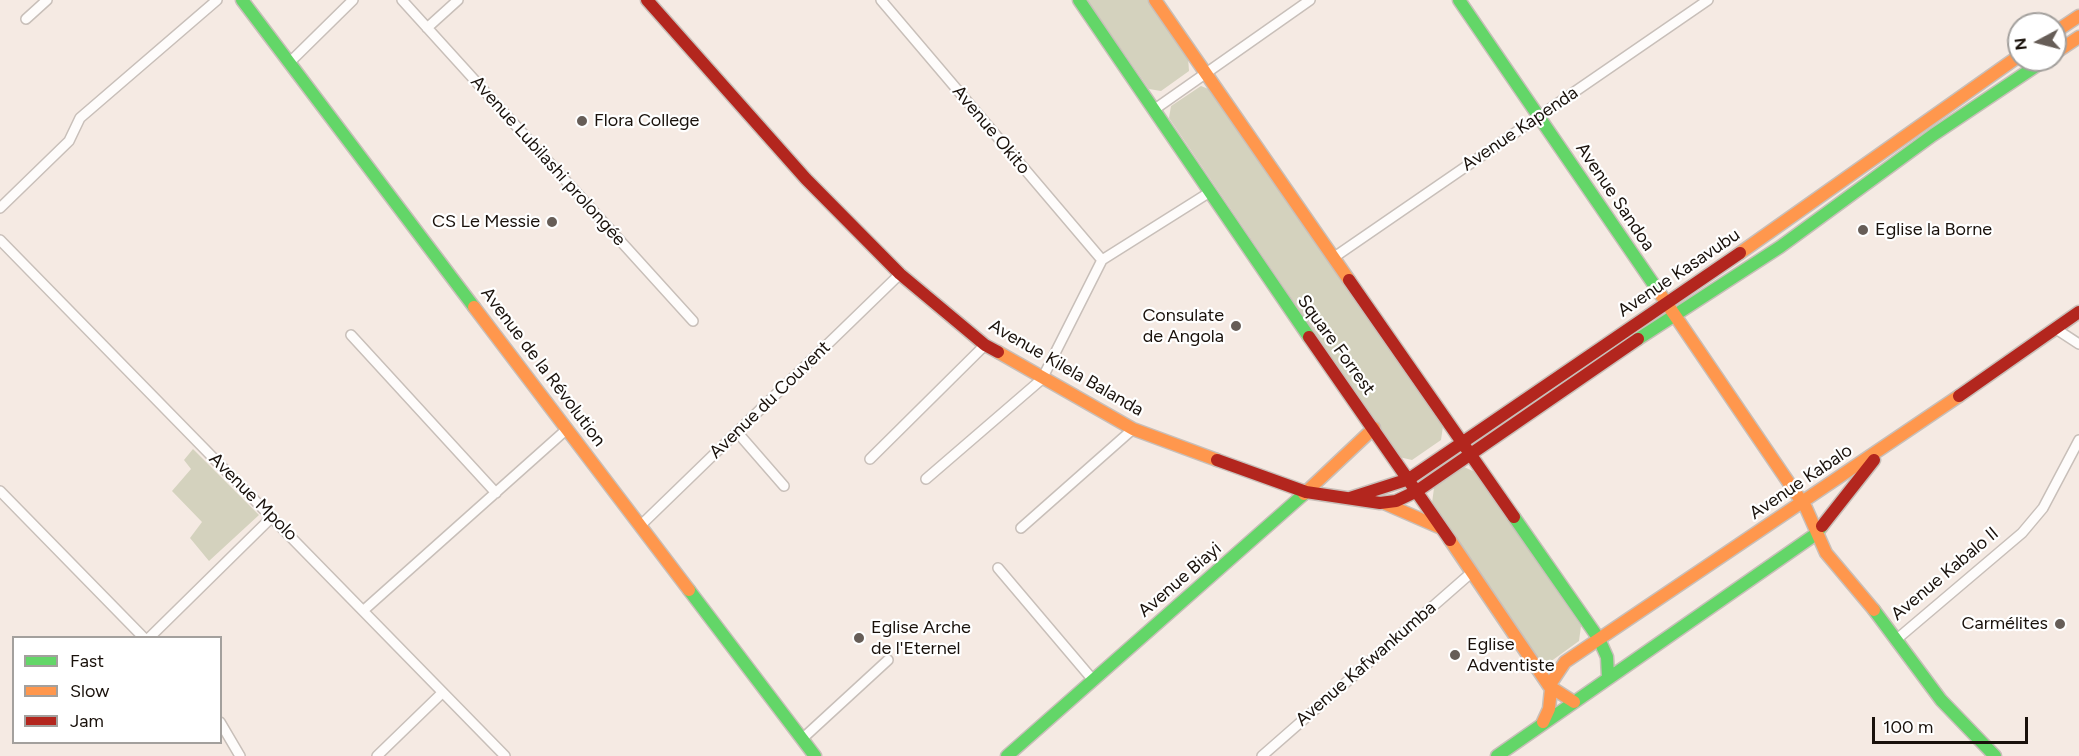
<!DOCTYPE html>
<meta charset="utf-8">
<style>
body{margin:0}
#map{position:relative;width:2079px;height:756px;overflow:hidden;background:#f5eae3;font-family:Figtree,sans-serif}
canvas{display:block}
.legend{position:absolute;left:12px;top:636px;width:210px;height:108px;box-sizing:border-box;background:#fff;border:2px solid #a3a09d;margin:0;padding:8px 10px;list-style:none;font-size:18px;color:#19110b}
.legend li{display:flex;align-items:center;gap:12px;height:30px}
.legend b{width:30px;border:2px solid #a3a09d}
.north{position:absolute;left:2007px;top:12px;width:60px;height:60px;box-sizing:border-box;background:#fff;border:2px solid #a3a09d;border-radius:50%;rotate:263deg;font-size:16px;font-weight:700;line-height:24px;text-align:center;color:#19110b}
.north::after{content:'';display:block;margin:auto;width:21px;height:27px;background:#665d57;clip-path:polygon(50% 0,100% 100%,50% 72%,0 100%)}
.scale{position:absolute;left:1872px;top:717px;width:156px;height:27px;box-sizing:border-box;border:3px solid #19110b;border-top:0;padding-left:8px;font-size:18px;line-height:21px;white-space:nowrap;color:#19110b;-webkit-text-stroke:4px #fff;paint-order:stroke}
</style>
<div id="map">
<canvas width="2079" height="756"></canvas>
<ul class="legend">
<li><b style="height:8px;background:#63d668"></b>Fast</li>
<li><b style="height:8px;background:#ff974d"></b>Slow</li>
<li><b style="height:8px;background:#b3261e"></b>Jam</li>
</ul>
<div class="north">N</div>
<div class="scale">100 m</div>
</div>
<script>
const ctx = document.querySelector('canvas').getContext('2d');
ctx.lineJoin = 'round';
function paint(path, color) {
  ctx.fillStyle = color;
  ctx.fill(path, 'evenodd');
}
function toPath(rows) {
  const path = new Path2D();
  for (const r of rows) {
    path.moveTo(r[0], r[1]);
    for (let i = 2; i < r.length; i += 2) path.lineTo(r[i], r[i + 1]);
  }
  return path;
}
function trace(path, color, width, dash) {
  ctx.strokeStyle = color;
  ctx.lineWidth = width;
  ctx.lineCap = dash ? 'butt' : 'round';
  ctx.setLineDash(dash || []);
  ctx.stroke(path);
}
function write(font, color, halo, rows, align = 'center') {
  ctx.font = font + ' Figtree,sans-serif';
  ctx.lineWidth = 4.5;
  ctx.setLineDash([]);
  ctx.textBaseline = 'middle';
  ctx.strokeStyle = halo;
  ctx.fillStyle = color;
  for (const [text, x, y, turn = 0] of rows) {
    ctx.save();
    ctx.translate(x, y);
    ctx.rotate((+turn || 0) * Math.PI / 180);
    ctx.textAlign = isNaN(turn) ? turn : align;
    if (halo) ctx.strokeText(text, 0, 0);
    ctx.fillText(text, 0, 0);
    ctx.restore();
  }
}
paint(toPath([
 [1087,0,1148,0,1188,57,1189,71,1161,91,1149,89],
 [1201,86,1211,90,1443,426,1441,440,1412,460,1399,457,1169,118,1171,106],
 [193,449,259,515,209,561,190,538,202,522,172,491,191,469,184,460],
 [1464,467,1475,472,1581,626,1579,641,1550,662,1538,658,1432,503,1434,488]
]), '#d4d2be');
const street = toPath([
 [402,0,693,321],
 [881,0,1102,260],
 [26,19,47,0],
 [427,28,458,0],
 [289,63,353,0],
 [1155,109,1310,0],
 [0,208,69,141,80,118,217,0],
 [0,240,505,756],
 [1333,258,1708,0],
 [2056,329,2079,344],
 [351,335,496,493],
 [737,432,784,486],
 [870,459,985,345],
 [926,479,1042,379,1102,260,1210,192],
 [0,491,144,638],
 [640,526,900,274],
 [1021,528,1133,429],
 [998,568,1093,680],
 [364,610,567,429],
 [149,638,272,517],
 [1897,639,2022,533,2043,508,2079,440],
 [220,722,240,756],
 [802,739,888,660],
 [377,756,442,693],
 [1262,756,1471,573]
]);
const fast = toPath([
 [242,0,474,307],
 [1079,0,1309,337],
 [1459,0,1661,295],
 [1638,339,1780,247,1933,135,2045,60],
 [1514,517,1599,639,1607,657,1608,677],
 [689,590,815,756],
 [1874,610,1941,700,1995,756],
 [1007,756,1304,494],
 [1497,756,1816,534,1822,526]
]);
const slow = toPath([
 [1155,0,1349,280],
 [2055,32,2079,16],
 [2055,53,2079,37],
 [1740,253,2019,56],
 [1661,295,1806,508,1826,553,1874,610],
 [474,307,689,590],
 [998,352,1133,429,1217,460],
 [1304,494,1374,428],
 [1386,504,1441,528],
 [1450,540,1549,686,1574,702],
 [1549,686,1565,662,1959,396],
 [1543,722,1549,709,1551,689]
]);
const jam = toPath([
 [647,0,806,179,900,274,985,345,998,352],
 [1349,280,1514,517],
 [1309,337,1450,540],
 [1959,396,2079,312],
 [1217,460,1306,492,1380,503,1396,501,1417,491,1638,339],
 [1350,498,1409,479,1740,253],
 [1822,526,1874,460]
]);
trace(street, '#c8bfb9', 12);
trace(fast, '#c8bfb9', 15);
trace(slow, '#c8bfb9', 15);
trace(jam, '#c8bfb9', 15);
trace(street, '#fefcfb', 9);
trace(fast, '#63d668', 12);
trace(slow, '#ff974d', 12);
trace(jam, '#b3261e', 12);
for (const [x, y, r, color] of [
 [582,121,6,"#665d57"],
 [552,222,6,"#665d57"],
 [1863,230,6,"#665d57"],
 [1236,326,6,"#665d57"],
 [2060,624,6,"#665d57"],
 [859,638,6,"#665d57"],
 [1455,655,6,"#665d57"]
]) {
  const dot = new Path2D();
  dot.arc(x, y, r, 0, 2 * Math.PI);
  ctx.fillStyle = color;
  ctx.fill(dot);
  trace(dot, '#fff', 2);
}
write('18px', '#19110b', '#fff', [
 ["Flora College",594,121],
 ["CS Le Messie",540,222,"right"],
 ["Eglise la Borne",1875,230],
 ["Consulate",1224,316,"right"],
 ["de Angola",1224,337,"right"],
 ["Carmélites",2048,624,"right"],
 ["Eglise Arche",871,628],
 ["de l'Eternel",871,649],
 ["Eglise",1467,645],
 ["Adventiste",1467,666]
], 'left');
write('18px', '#19110b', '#fff', [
 ["Avenue Kapenda",1520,129,-34],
 ["Avenue Okito",991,130,50],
 ["Avenue Lubilashi prolongée",548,161,48],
 ["Avenue Sandoa",1615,197,56],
 ["Avenue Kasavubu",1679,273,-34],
 ["Square Forrest",1336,345,54],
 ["Avenue de la Révolution",543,367,53],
 ["Avenue Kilela Balanda",1066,368,30],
 ["Avenue du Couvent",770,400,-44],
 ["Avenue Kabalo",1801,482,-34],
 ["Avenue Mpolo",253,497,45],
 ["Avenue Kabalo II",1945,574,-40],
 ["Avenue Biayi",1180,580,-41],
 ["Avenue Kafwankumba",1366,664,-41]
]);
</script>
